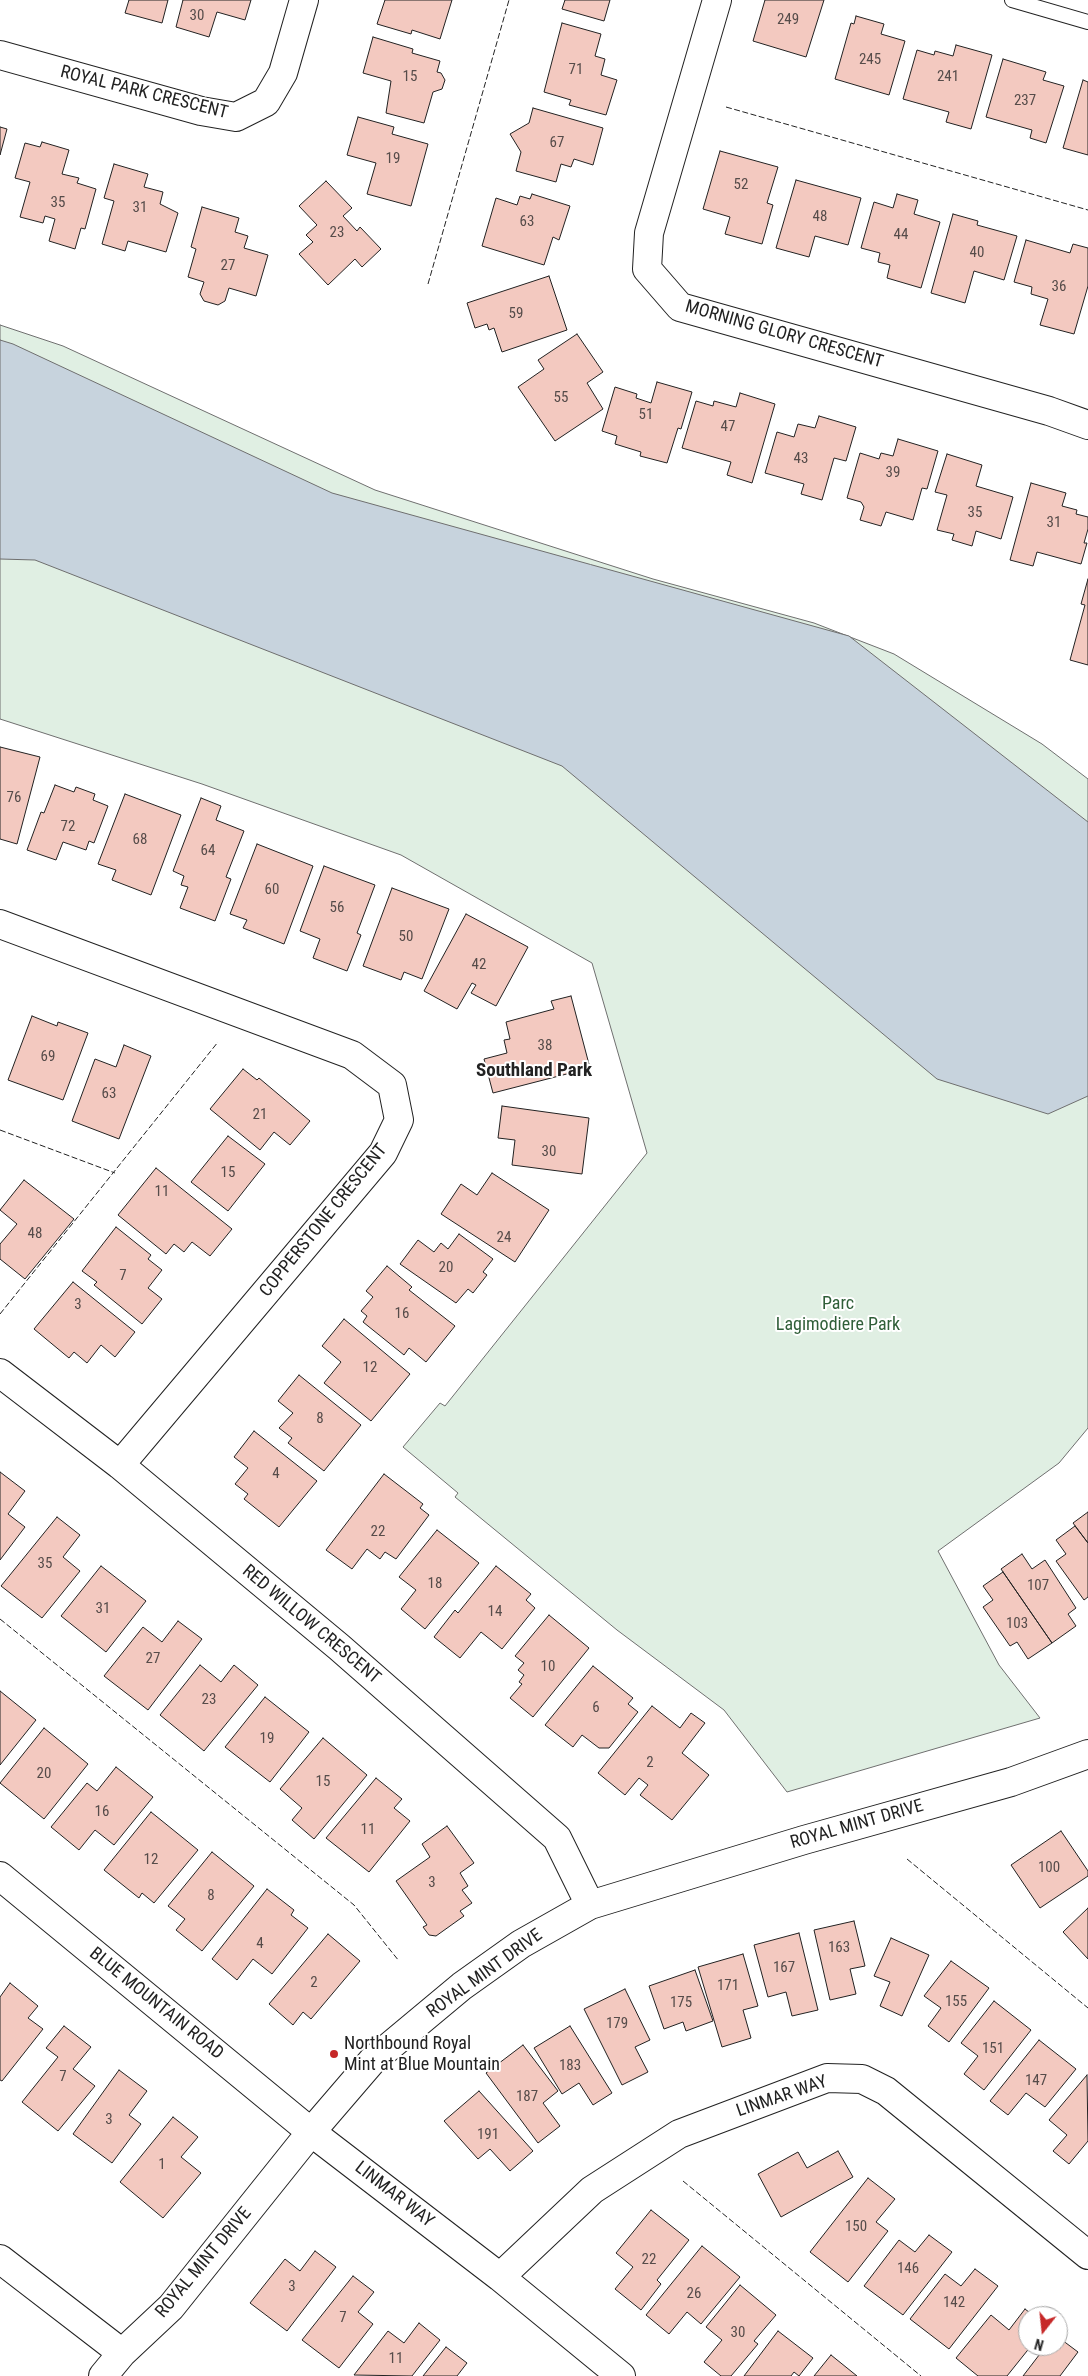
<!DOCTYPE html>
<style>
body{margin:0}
#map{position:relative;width:1088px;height:2376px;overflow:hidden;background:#fff;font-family:"Roboto Condensed",sans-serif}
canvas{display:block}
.north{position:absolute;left:1018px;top:2306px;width:50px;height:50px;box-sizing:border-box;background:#fff;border:1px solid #a7a7a7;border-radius:50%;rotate:196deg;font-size:14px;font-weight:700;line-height:20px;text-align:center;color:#222}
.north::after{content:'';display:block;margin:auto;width:18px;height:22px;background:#c62828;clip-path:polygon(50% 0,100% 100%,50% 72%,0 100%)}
</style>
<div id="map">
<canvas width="1088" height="2376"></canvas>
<div class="north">N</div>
</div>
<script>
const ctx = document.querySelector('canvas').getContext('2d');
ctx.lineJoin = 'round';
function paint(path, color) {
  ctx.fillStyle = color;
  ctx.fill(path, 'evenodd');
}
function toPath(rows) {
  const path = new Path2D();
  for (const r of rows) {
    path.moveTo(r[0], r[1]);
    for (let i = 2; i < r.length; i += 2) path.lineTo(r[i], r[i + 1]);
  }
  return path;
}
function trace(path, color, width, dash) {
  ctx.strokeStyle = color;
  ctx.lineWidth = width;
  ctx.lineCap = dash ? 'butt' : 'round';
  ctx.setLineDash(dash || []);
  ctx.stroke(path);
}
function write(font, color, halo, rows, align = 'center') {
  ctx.font = font + ' "Roboto Condensed",sans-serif';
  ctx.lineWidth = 4;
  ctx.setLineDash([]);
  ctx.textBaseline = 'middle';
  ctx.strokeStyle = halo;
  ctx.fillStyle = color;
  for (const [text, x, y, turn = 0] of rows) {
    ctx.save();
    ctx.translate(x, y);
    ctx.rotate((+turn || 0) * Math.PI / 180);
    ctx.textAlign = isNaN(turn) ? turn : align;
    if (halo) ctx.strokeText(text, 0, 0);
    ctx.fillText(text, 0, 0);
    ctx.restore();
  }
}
const green = toPath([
 [0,325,63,346,375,490,653,579,814,623,894,654,1042,744,1088,779,1088,1428,1059,1463,938,1551,999,1665,1040,1718,787,1792,724,1710,617,1630,455,1497,458,1493,403,1447,440,1403,445,1406,647,1153,592,963,401,855,202,784,0,719,0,325]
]);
paint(green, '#e0efe3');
trace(green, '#6f6f6f', 1);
const water = toPath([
 [0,340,13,344,332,493,849,636,1088,822,1088,1096,1048,1114,937,1079,562,766,35,560,0,559,0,340]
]);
paint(water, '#c7d3dd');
trace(water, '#6f6f6f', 1);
const building = toPath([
 [129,0,168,0,162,23,125,13,129,0],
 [183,0,251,0,245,20,217,12,209,37,176,27,183,0],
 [385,0,452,0,440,39,412,30,411,34,377,24,385,0],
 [565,0,610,0,604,21,562,9,565,0],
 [765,0,824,0,806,57,753,41,765,0],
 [856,16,884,24,881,34,905,41,889,95,835,79,851,23,854,24,856,16],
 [562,23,601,34,595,56,605,59,601,75,617,80,606,115,569,105,571,100,544,92,562,23],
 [373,37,413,49,412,53,440,61,437,72,441,73,445,80,442,89,433,92,424,123,386,113,391,81,363,73,373,37],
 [956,45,992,55,971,129,946,122,949,112,903,99,917,50,934,55,935,51,953,56,956,45],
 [1003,59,1046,72,1043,80,1064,86,1046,143,1030,138,1032,130,986,117,1003,59],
 [1083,80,1088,82,1088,155,1063,148,1083,80],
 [533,108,603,128,593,165,574,159,571,167,561,164,556,182,516,171,521,152,510,134,529,123,533,108],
 [358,117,394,127,392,134,428,144,411,206,367,194,376,163,347,155,358,117],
 [0,127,7,129,0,155,0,127],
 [42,142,69,150,62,174,79,178,77,183,96,189,85,229,81,228,75,249,49,241,55,219,45,216,43,223,20,217,30,182,15,178,25,143,40,147,42,142],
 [720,151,778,167,767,203,773,205,762,244,725,234,730,217,703,209,720,151],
 [114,164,148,174,144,187,163,192,160,204,178,213,166,252,128,241,125,251,102,244,114,201,104,198,114,164],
 [796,180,861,198,848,245,815,236,809,257,776,248,796,180],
 [326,181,352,208,343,216,357,231,360,227,381,249,362,267,355,259,328,285,299,254,313,242,306,235,317,225,299,206,326,181],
 [532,194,570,206,559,240,553,237,544,265,482,246,496,198,517,205,520,196,530,199,532,194],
 [897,194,918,200,914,214,940,222,921,288,887,278,890,265,878,262,880,253,861,248,874,202,893,208,897,194],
 [202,207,239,218,235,232,248,236,244,248,268,255,256,296,229,288,225,301,218,305,204,301,200,294,204,282,188,277,196,249,191,247,202,207],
 [953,214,978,221,977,225,1017,236,1004,280,974,271,965,303,931,293,953,214],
 [1026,240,1070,253,1073,244,1088,248,1088,286,1074,334,1040,325,1048,299,1031,294,1032,287,1014,282,1026,240],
 [549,276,567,330,502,352,494,328,489,330,487,324,475,328,467,303,549,276],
 [577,334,603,372,587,383,603,409,555,441,518,387,544,369,538,360,577,334],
 [657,382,692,392,681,429,678,428,667,463,640,456,641,452,615,444,617,436,602,431,615,387,637,394,636,398,651,403,657,382],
 [740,393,775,404,752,483,727,475,731,462,682,448,696,401,713,406,714,401,736,407,740,393],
 [819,416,856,427,846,461,834,458,822,500,801,494,804,484,765,473,777,432,794,437,798,424,815,428,819,416],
 [898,439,938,451,927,489,922,488,913,520,886,512,881,526,860,520,864,507,861,502,847,498,860,453,879,459,881,453,893,456,898,439],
 [947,454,982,465,976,486,1013,497,1001,539,976,531,972,546,952,540,954,534,937,530,947,495,935,492,947,454],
 [1031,483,1066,493,1062,506,1077,510,1076,514,1088,517,1088,529,1084,543,1087,543,1081,564,1037,552,1033,566,1010,560,1031,483],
 [1088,579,1088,665,1070,660,1085,605,1081,604,1088,579],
 [0,747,40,757,17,844,0,839,0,747],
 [55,785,74,792,76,787,95,794,93,800,108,806,94,843,89,841,86,850,63,842,56,860,27,850,41,812,44,813,55,785],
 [125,794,181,815,151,895,112,880,116,870,98,864,125,794],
 [201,798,221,806,216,820,244,831,226,877,231,879,215,921,180,908,188,887,181,885,184,876,173,871,201,798],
 [257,844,313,866,284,944,243,928,247,920,230,914,257,844],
 [324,866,375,885,357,933,361,935,347,971,313,958,320,939,300,931,324,866],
 [392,888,449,909,422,979,404,972,401,980,363,966,392,888],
 [466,914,528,947,496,1006,471,993,476,985,472,983,457,1009,424,991,466,914],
 [571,996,590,1068,493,1093,484,1059,507,1053,504,1040,510,1039,506,1022,554,1009,551,1001,571,996],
 [32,1016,57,1026,58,1022,88,1033,63,1100,8,1080,32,1016],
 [124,1045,151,1056,119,1139,72,1121,95,1059,116,1067,124,1045],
 [243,1069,257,1080,259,1078,310,1121,290,1145,274,1132,260,1150,210,1109,243,1069],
 [502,1106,589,1118,582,1174,512,1165,515,1140,498,1138,502,1106],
 [228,1136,265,1164,228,1211,191,1182,228,1136],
 [156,1168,232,1229,210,1256,192,1242,184,1252,174,1244,166,1254,118,1215,156,1168],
 [492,1173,549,1210,515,1262,441,1214,461,1184,477,1195,492,1173],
 [24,1180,74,1219,25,1279,0,1259,0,1244,17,1224,0,1210,24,1180],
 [116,1227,151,1255,148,1259,162,1270,148,1288,162,1299,142,1324,94,1285,97,1282,82,1271,116,1227],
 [459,1234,493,1259,483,1272,487,1275,473,1293,468,1289,456,1303,400,1264,418,1240,434,1252,441,1243,448,1249,459,1234],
 [387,1266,412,1287,409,1290,455,1326,426,1362,409,1348,404,1355,363,1322,367,1316,361,1311,373,1297,366,1291,387,1266],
 [73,1282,135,1332,115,1357,101,1345,87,1363,74,1352,69,1358,34,1329,73,1282],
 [344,1319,410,1374,371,1421,324,1383,341,1362,322,1346,344,1319],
 [299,1375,361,1425,324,1471,288,1443,292,1438,279,1428,293,1413,278,1401,299,1375],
 [254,1431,317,1481,279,1527,244,1499,248,1494,235,1484,248,1468,234,1457,254,1431],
 [0,1472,25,1491,8,1514,25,1527,0,1560,0,1472],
 [384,1474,423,1504,420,1508,429,1515,396,1559,385,1552,380,1559,367,1549,352,1569,326,1550,384,1474],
 [1088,1512,1088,1543,1073,1523,1088,1512],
 [57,1517,80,1535,63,1557,80,1571,42,1618,1,1586,57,1517],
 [1075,1526,1088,1543,1088,1597,1084,1600,1056,1561,1066,1554,1056,1540,1075,1526],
 [437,1530,479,1563,425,1629,401,1609,416,1590,399,1577,437,1530],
 [1022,1554,1032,1569,1045,1560,1076,1608,1068,1614,1076,1626,1052,1643,1001,1569,1022,1554],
 [101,1566,146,1601,106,1652,61,1616,101,1566],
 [496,1566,531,1594,526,1600,535,1608,502,1649,481,1632,460,1658,434,1637,455,1610,458,1613,496,1566],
 [1003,1572,1052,1643,1028,1659,1017,1642,1010,1646,983,1607,993,1600,983,1586,1003,1572],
 [549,1615,589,1648,533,1717,510,1698,522,1684,519,1682,524,1675,518,1670,524,1663,515,1656,549,1615],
 [178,1621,202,1639,148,1710,104,1676,143,1627,162,1642,178,1621],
 [200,1665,221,1682,234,1665,258,1685,204,1751,160,1715,200,1665],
 [593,1666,633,1698,628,1704,638,1712,609,1748,599,1748,582,1735,573,1747,545,1725,593,1666],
 [0,1691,36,1720,0,1765,0,1691],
 [265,1697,309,1732,270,1782,225,1747,265,1697],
 [652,1706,680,1728,691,1713,705,1723,682,1753,709,1775,672,1820,640,1795,648,1785,639,1778,625,1795,598,1773,652,1706],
 [44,1728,88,1764,44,1819,0,1783,44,1728],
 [323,1738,367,1775,314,1839,292,1820,302,1808,280,1789,323,1738],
 [116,1767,153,1797,114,1845,95,1830,79,1850,51,1827,87,1783,97,1791,116,1767],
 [376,1778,402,1799,394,1808,410,1821,369,1872,326,1838,376,1778],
 [151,1812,198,1850,154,1903,142,1893,139,1898,104,1870,151,1812],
 [447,1826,474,1863,460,1873,468,1886,462,1890,472,1903,460,1911,464,1916,436,1936,429,1935,423,1927,427,1925,396,1881,430,1857,422,1844,447,1826],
 [1061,1831,1088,1871,1088,1876,1040,1908,1011,1865,1061,1831],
 [212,1852,254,1886,202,1951,176,1930,185,1919,168,1906,212,1852],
 [267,1889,294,1910,291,1915,308,1928,272,1974,253,1959,237,1980,212,1959,267,1889],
 [1088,1908,1088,1959,1063,1932,1088,1908],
 [854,1921,865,1966,850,1969,856,1994,830,2000,814,1930,854,1921],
 [799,1933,818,2010,792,2016,786,1992,768,1997,754,1945,799,1933],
 [328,1934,360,1961,311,2019,303,2012,293,2025,269,2004,328,1934],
 [891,1938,929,1955,902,2016,880,2006,890,1982,874,1976,891,1938],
 [743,1954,758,2006,743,2010,751,2038,722,2047,698,1967,743,1954],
 [951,1961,989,1988,949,2042,928,2026,941,2008,924,1996,951,1961],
 [695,1970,713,2021,686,2031,683,2022,664,2029,649,1986,695,1970],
 [10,1983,38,2006,28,2018,43,2029,2,2081,0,2080,0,1997,10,1983],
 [625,1989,650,2040,635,2047,648,2072,622,2085,584,2009,625,1989],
 [994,2001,1031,2030,984,2090,964,2074,978,2056,961,2043,994,2001],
 [64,2026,91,2047,73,2069,95,2086,58,2131,22,2102,58,2057,46,2048,64,2026],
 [570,2026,612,2093,593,2105,579,2083,562,2094,534,2048,570,2026],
 [1039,2040,1076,2069,1045,2107,1026,2093,1008,2115,990,2101,1039,2040],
 [523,2045,558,2091,543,2103,560,2126,538,2143,486,2073,523,2045],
 [119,2070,147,2091,129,2115,141,2124,112,2163,73,2134,119,2070],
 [1087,2075,1088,2141,1069,2164,1053,2151,1067,2135,1049,2120,1087,2075],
 [479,2091,533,2151,510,2171,490,2149,478,2159,444,2121,479,2091],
 [173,2117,198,2137,181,2157,201,2173,163,2218,120,2182,173,2117],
 [838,2151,853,2177,781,2217,758,2174,798,2152,807,2168,838,2151],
 [868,2178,895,2199,876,2222,888,2231,848,2282,810,2252,868,2178],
 [651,2210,689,2240,657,2280,661,2284,641,2310,615,2289,633,2267,616,2253,651,2210],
 [929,2235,952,2252,903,2315,864,2286,899,2240,915,2252,929,2235],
 [702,2246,740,2277,701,2324,687,2312,669,2334,646,2315,702,2246],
 [315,2251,336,2267,287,2331,250,2303,285,2259,300,2271,315,2251],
 [975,2269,998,2286,949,2349,910,2319,945,2274,961,2286,975,2269],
 [353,2276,374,2292,358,2312,373,2324,339,2368,302,2340,353,2276],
 [740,2285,776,2315,754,2341,758,2344,731,2376,721,2376,704,2362,722,2340,706,2327,740,2285],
 [1025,2309,1034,2316,1028,2316,1028,2346,1031,2346,1007,2376,978,2376,956,2358,991,2315,1009,2330,1025,2309],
 [419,2323,440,2340,412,2376,354,2375,388,2331,404,2343,419,2323],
 [778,2331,813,2358,799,2376,794,2372,791,2376,744,2376,778,2331],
 [1058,2337,1078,2352,1060,2376,1023,2376,1046,2346,1058,2346,1058,2337],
 [446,2347,467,2363,457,2376,423,2376,446,2347],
 [831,2355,857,2376,814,2376,831,2355]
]);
paint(building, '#f3c9c0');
trace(building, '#222', 1);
const lane = toPath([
 [1012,0,1088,22]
]);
const street = toPath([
 [717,0,649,233,647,269,680,307,1049,411,1088,425],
 [0,55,201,111,236,117,266,102,283,73,304,0],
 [0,924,352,1055,392,1085,399,1120,383,1153,120,1465],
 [0,1373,120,1465,339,1647,557,1838,590,1905],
 [0,1876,311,2132,500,2277,621,2376],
 [0,2259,122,2353],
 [500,2277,592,2190,679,2134,827,2078,862,2079,886,2091,1088,2255],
 [103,2376,122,2353,171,2307,311,2132,372,2061,462,1986,521,1944,590,1905,804,1840,1011,1782,1088,1754]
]);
trace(lane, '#222', 16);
trace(street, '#222', 30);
trace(lane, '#fff', 14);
trace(street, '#fff', 28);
trace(toPath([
 [726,107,1088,210],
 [428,284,509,0],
 [0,1130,115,1173],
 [0,1314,218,1042],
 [0,1619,354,1905,399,1961],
 [907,1859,1088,2008],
 [683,2181,921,2376]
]), '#222', 1, [6, 2.5]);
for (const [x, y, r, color] of [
 [334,2054,5,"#c62828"]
]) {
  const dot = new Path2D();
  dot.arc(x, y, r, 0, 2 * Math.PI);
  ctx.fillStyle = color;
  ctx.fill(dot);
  trace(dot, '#fff', 2);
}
write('15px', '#564c4a', null, [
 ["30",197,16],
 ["249",788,20],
 ["245",870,60],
 ["71",576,70],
 ["15",410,77],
 ["241",948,77],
 ["237",1025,101],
 ["67",557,143],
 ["19",393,159],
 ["52",741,185],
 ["35",58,203],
 ["31",140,208],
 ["48",820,217],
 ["63",527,222],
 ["23",337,233],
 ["44",901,235],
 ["40",977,253],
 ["27",228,266],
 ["36",1059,287],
 ["59",516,314],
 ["55",561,398],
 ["51",646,415],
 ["47",728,427],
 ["43",801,459],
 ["39",893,473],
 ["35",975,513],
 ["31",1054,523],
 ["76",14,798],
 ["72",68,827],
 ["68",140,840],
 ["64",208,851],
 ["60",272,890],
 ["56",337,908],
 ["50",406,937],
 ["42",479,965],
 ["38",545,1046],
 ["69",48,1057],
 ["63",109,1094],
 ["21",260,1115],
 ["30",549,1152],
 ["15",228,1173],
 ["11",162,1192],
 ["48",35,1234],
 ["24",504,1238],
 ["20",446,1268],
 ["7",123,1276],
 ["3",78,1305],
 ["16",402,1314],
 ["12",370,1368],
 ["8",320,1419],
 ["4",276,1474],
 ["22",378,1532],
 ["35",45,1564],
 ["18",435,1584],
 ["107",1038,1586],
 ["31",103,1609],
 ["14",495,1612],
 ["103",1017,1624],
 ["27",153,1659],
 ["10",548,1667],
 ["23",209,1700],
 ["6",596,1708],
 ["19",267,1739],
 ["2",650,1763],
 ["20",44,1774],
 ["15",323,1782],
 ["16",102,1812],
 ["11",368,1830],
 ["12",151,1860],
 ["100",1049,1868],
 ["3",432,1883],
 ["8",211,1896],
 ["4",260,1944],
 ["163",839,1948],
 ["167",784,1968],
 ["2",314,1983],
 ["171",728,1986],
 ["155",956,2002],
 ["175",681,2003],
 ["179",617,2024],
 ["151",993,2049],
 ["183",570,2066],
 ["7",63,2077],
 ["147",1036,2081],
 ["187",527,2097],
 ["3",109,2120],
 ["191",488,2135],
 ["1",162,2165],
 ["150",856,2227],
 ["22",649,2260],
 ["146",908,2269],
 ["3",292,2287],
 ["26",694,2294],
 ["142",954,2303],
 ["7",343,2318],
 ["30",738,2333],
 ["11",396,2359]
]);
write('18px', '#222', '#fff', [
 ["ROYAL PARK CRESCENT",144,93,14],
 ["MORNING GLORY CRESCENT",784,335,16],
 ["COPPERSTONE CRESCENT",324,1221,-51],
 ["RED WILLOW CRESCENT",311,1625,40],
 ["ROYAL MINT DRIVE",857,1825,-16],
 ["ROYAL MINT DRIVE",485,1974,-36],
 ["BLUE MOUNTAIN ROAD",156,2004,39],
 ["LINMAR WAY",782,2097,-19],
 ["LINMAR WAY",394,2195,38],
 ["ROYAL MINT DRIVE",204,2263,-50]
]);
write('18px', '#2f5e38', '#fff', [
 ["Parc",838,1304],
 ["Lagimodiere Park",838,1325]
]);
write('18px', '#222', '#fff', [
 ["Northbound Royal",344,2044],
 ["Mint at Blue Mountain",344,2065]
], 'left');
write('bold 19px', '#222', '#fff', [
 ["Southland Park",534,1071]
]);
</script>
